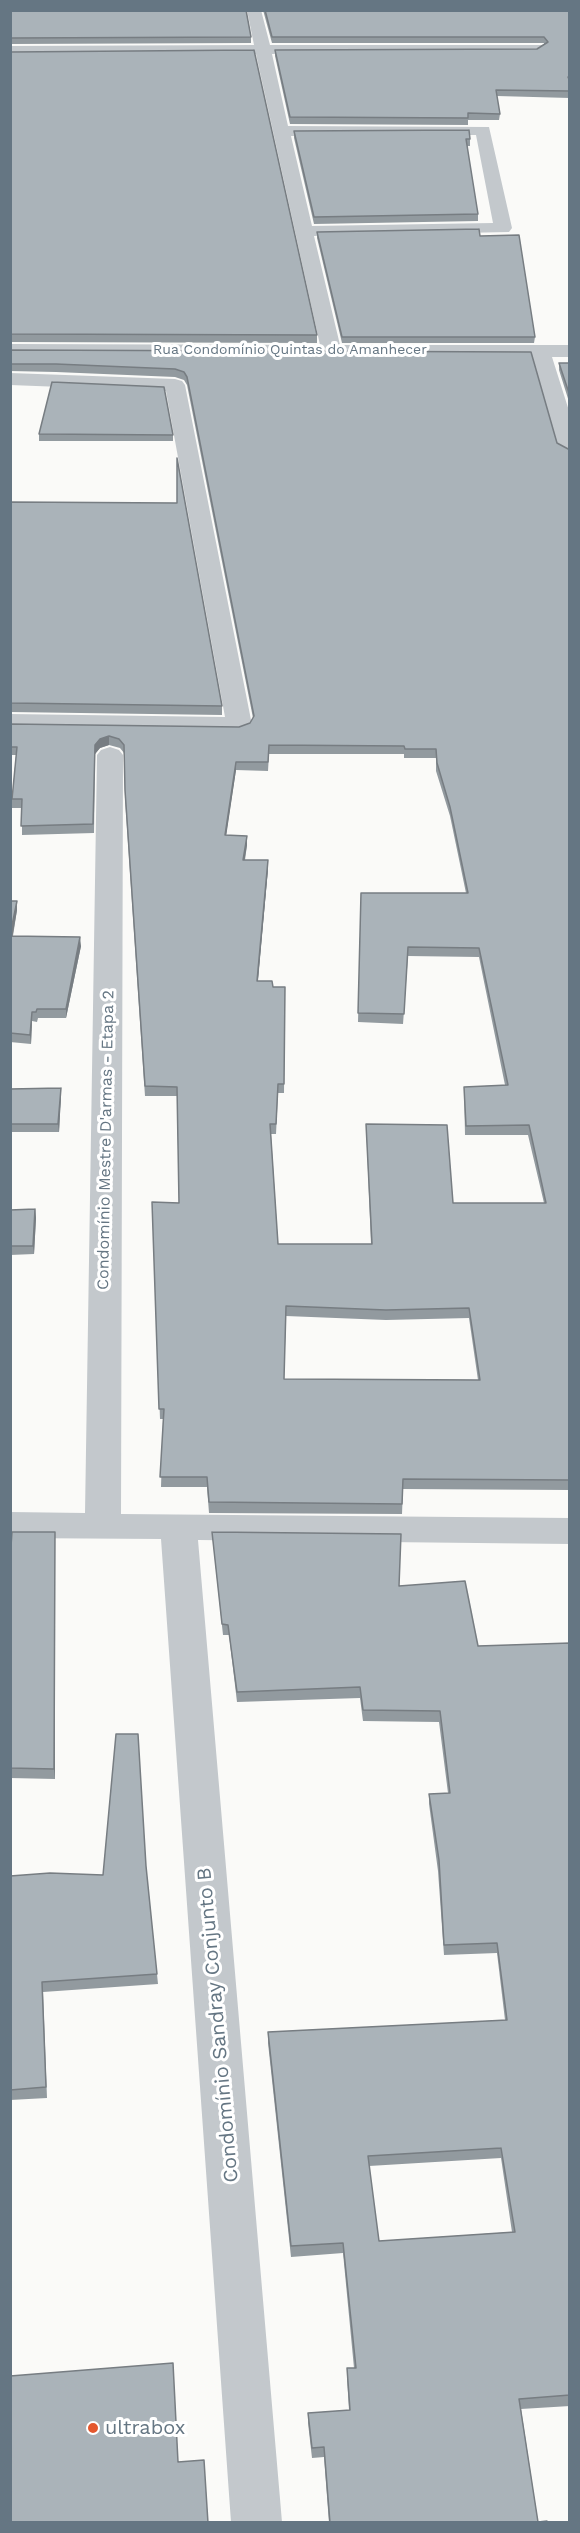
<!DOCTYPE html>
<meta charset="utf-8">
<style>
body{margin:0}
#map{position:relative;width:580px;height:2533px;overflow:hidden;background:#fafaf8;font-family:"Work Sans",sans-serif}
canvas{display:block}
.frame{position:absolute;inset:0;border:12px solid #657683;pointer-events:none}
</style>
<div id="map">
<canvas width="580" height="2533"></canvas>
<div class="frame"></div>
</div>
<script>
const ctx = document.querySelector('canvas').getContext('2d');
ctx.lineJoin = 'round';
function toPath(rows) {
  const path = new Path2D();
  for (const r of rows) {
    path.moveTo(r[0], r[1]);
    for (let i = 2; i < r.length; i += 2) path.lineTo(r[i], r[i + 1]);
  }
  return path;
}
function paint(path, color) {
  ctx.fillStyle = color;
  ctx.fill(path, 'evenodd');
}
function trace(path, color, width, dash) {
  ctx.strokeStyle = color;
  ctx.lineWidth = width;
  ctx.lineCap = dash ? 'butt' : 'round';
  ctx.setLineDash(dash || []);
  ctx.stroke(path);
}
function write(font, color, halo, rows, align = 'center') {
  ctx.font = font + ' "Work Sans",sans-serif';
  ctx.lineWidth = 6;
  ctx.setLineDash([]);
  ctx.textBaseline = 'middle';
  ctx.strokeStyle = halo;
  ctx.fillStyle = color;
  for (const [text, x, y, turn = 0] of rows) {
    ctx.save();
    ctx.translate(x, y);
    ctx.rotate((+turn || 0) * Math.PI / 180);
    ctx.textAlign = isNaN(turn) ? turn : align;
    if (halo) ctx.strokeText(text, 0, 0);
    ctx.fillText(text, 0, 0);
    ctx.restore();
  }
}
paint(toPath([
 [247,10,261,10,270,45,542,45,545,48,537,53,272,54,288,126,489,127,512,228,509,232,314,236,340,345,570,345,570,357,552,357,570,414,570,456,563,454,559,450,532,357,10,356,10,344,320,345,256,54,10,56,10,46,254,45,247,10],
 [476,135,493,223,312,226,291,136,476,135],
 [10,373,175,379,182,381,185,385,252,725,248,730,239,733,10,730,10,714,225,717,166,391,10,385,10,373],
 [110,747,119,750,123,755,121,1514,570,1518,570,1544,198,1540,282,2522,231,2522,161,1539,10,1538,10,1512,85,1513,97,755,101,750,110,747]
]), '#c3c8cc');
paint(toPath([
 [10,10,251,37,251,43,10,44],
 [263,10,570,10,570,98,497,96,500,114,499,120,468,120,468,125,290,124,275,56,275,50,537,49,544,44,544,43,272,43],
 [10,52,317,335,317,343,10,342],
 [294,131,470,139,470,146,467,146,478,214,478,221,314,224,294,138],
 [317,232,480,236,535,337,534,343,342,343,317,238],
 [10,350,531,352,557,443,570,450,570,1490,403,1489,402,1514,209,1513,207,1487,161,1487,163,1419,160,1419,152,1202,179,1203,177,1096,145,1096,125,799,124,753,120,748,109,745,100,748,95,754,94,833,22,835,22,808,12,808,12,799,16,755,10,755,10,724,239,727,250,723,253,718,187,385,184,380,175,377,56,372,10,371],
 [269,754,404,754,404,758,436,758,436,771,450,816,466,893,361,893,358,1022,403,1024,408,956,479,957,505,1085,464,1087,465,1135,528,1135,544,1203,453,1203,366,1124,371,1244,278,1244,271,1134,276,1134,278,1093,284,1093,285,987,273,987,258,981,268,869,268,860,245,860,247,845,247,836,226,835,236,770,268,771],
 [286,1316,386,1320,469,1318,478,1380,284,1379],
 [559,363,570,363,570,405,559,370],
 [39,434,173,435,173,441,39,441],
 [10,502,222,706,222,715,10,712],
 [10,901,17,901,17,910,13,936,81,946,66,1018,38,1018,37,1022,32,1021,31,1044,10,1042],
 [61,1088,61,1096,59,1132,10,1132,10,1089],
 [35,1209,36,1218,34,1254,10,1255,10,1210],
 [55,1532,55,1779,10,1778,10,1560],
 [212,1532,399,1586,478,1646,570,1643,570,2406,521,2409,538,2522,548,2523,329,2523,324,2457,312,2458,308,2423,308,2413,349,2410,347,2378,347,2368,354,2368,343,2253,291,2257,268,2043,268,2032,505,2020,497,1953,444,1955,438,1871,429,1804,429,1794,448,1793,439,1722,363,1721,360,1698,237,1702,229,1635,223,1635,213,1542],
 [501,2158,512,2232,379,2241,369,2166],
 [146,1866,158,1984,43,1992,47,2098,10,2100,10,1876,103,1875]
]), '#929a9f');
paint(toPath([
 [109,736,109,745,100,748,95,754,94,833,95,745,100,739],
 [236,762,236,770,225,844,225,835],
 [247,836,247,845,243,869,243,860],
 [268,860,268,869,257,990,257,981],
 [17,901,17,910,11,945,10,935],
 [80,937,81,946,66,1018,66,1009],
 [32,1012,32,1021,31,1044,30,1035],
 [61,1088,61,1096,59,1132,58,1124],
 [35,1209,36,1218,34,1254,33,1246],
 [55,1532,55,1779,54,1769]
]), '#777d82');
const building = toPath([
 [10,10,246,10,251,37,10,38,10,10],
 [265,10,570,10,570,77,568,77,570,82,570,91,496,90,500,114,468,113,468,118,290,117,275,50,537,49,548,42,544,37,272,37,265,10],
 [254,50,317,335,10,334,10,52,254,50],
 [469,130,470,139,466,139,478,214,314,217,294,131,469,130],
 [479,229,480,236,519,235,535,337,342,337,317,232,479,229],
 [10,350,531,352,557,443,570,450,570,1480,403,1479,402,1504,209,1502,207,1477,160,1477,164,1409,159,1409,152,1202,179,1203,177,1087,145,1086,125,790,124,745,119,739,109,736,100,739,95,745,93,824,21,826,22,799,12,799,17,747,10,747,10,724,239,727,250,723,254,716,187,377,184,372,175,369,56,364,10,364,10,350],
 [269,745,404,746,405,749,436,749,437,763,450,807,468,893,361,893,358,1013,404,1014,408,947,479,948,508,1085,464,1087,466,1126,529,1125,546,1203,453,1203,447,1125,366,1124,372,1244,278,1244,270,1124,276,1124,278,1084,284,1084,285,987,273,987,272,981,257,981,268,860,243,860,247,836,225,835,236,762,268,762,269,745],
 [286,1306,386,1310,469,1308,480,1380,284,1379,286,1306],
 [559,363,570,363,570,396,559,363],
 [52,382,164,387,173,435,39,434,52,382],
 [177,458,222,706,10,703,10,502,177,503,177,458],
 [10,901,17,901,10,935,10,901],
 [10,936,80,937,66,1009,37,1009,36,1012,32,1012,30,1035,10,1033,10,936],
 [61,1088,58,1124,10,1124,10,1089,61,1088],
 [35,1209,33,1246,10,1246,10,1210,35,1209],
 [12,1532,55,1532,54,1769,10,1768,10,1560,12,1532],
 [212,1532,401,1534,399,1586,465,1581,478,1646,570,1643,570,2395,519,2399,538,2522,547,2521,548,2523,330,2523,324,2447,312,2448,308,2413,350,2410,347,2368,356,2368,343,2243,291,2246,268,2032,507,2020,497,1943,444,1945,439,1860,429,1794,450,1793,440,1711,363,1710,360,1687,237,1692,228,1625,222,1624,212,1532],
 [501,2148,515,2232,379,2241,368,2156,501,2148],
 [116,1734,138,1734,146,1866,157,1974,42,1982,46,2087,10,2090,10,1876,50,1873,103,1875,116,1734],
 [173,2363,178,2462,204,2460,208,2523,10,2523,10,2376,173,2363]
]);
paint(building, '#aab3b9');
trace(building, '#777d82', 1.5);
for (const [x, y, r, color] of [
 [93,2428,6,"#e4572e"]
]) {
  const dot = new Path2D();
  dot.arc(x, y, r, 0, 2 * Math.PI);
  ctx.fillStyle = color;
  ctx.fill(dot);
  trace(dot, '#fff', 2);
}
write('14px', '#657683', '#fff', [
 ["Rua Condomínio Quintas do Amanhecer",290,350]
]);
write('16px', '#657683', '#fff', [
 ["Condomínio Mestre D'armas - Etapa 2",106,1140,-89]
]);
write('20px', '#657683', '#fff', [
 ["Condomínio Sandray Conjunto B",218,2025,-95]
]);
write('20px', '#657683', '#fff', [
 ["ultrabox",105,2428]
], 'left');
</script>
